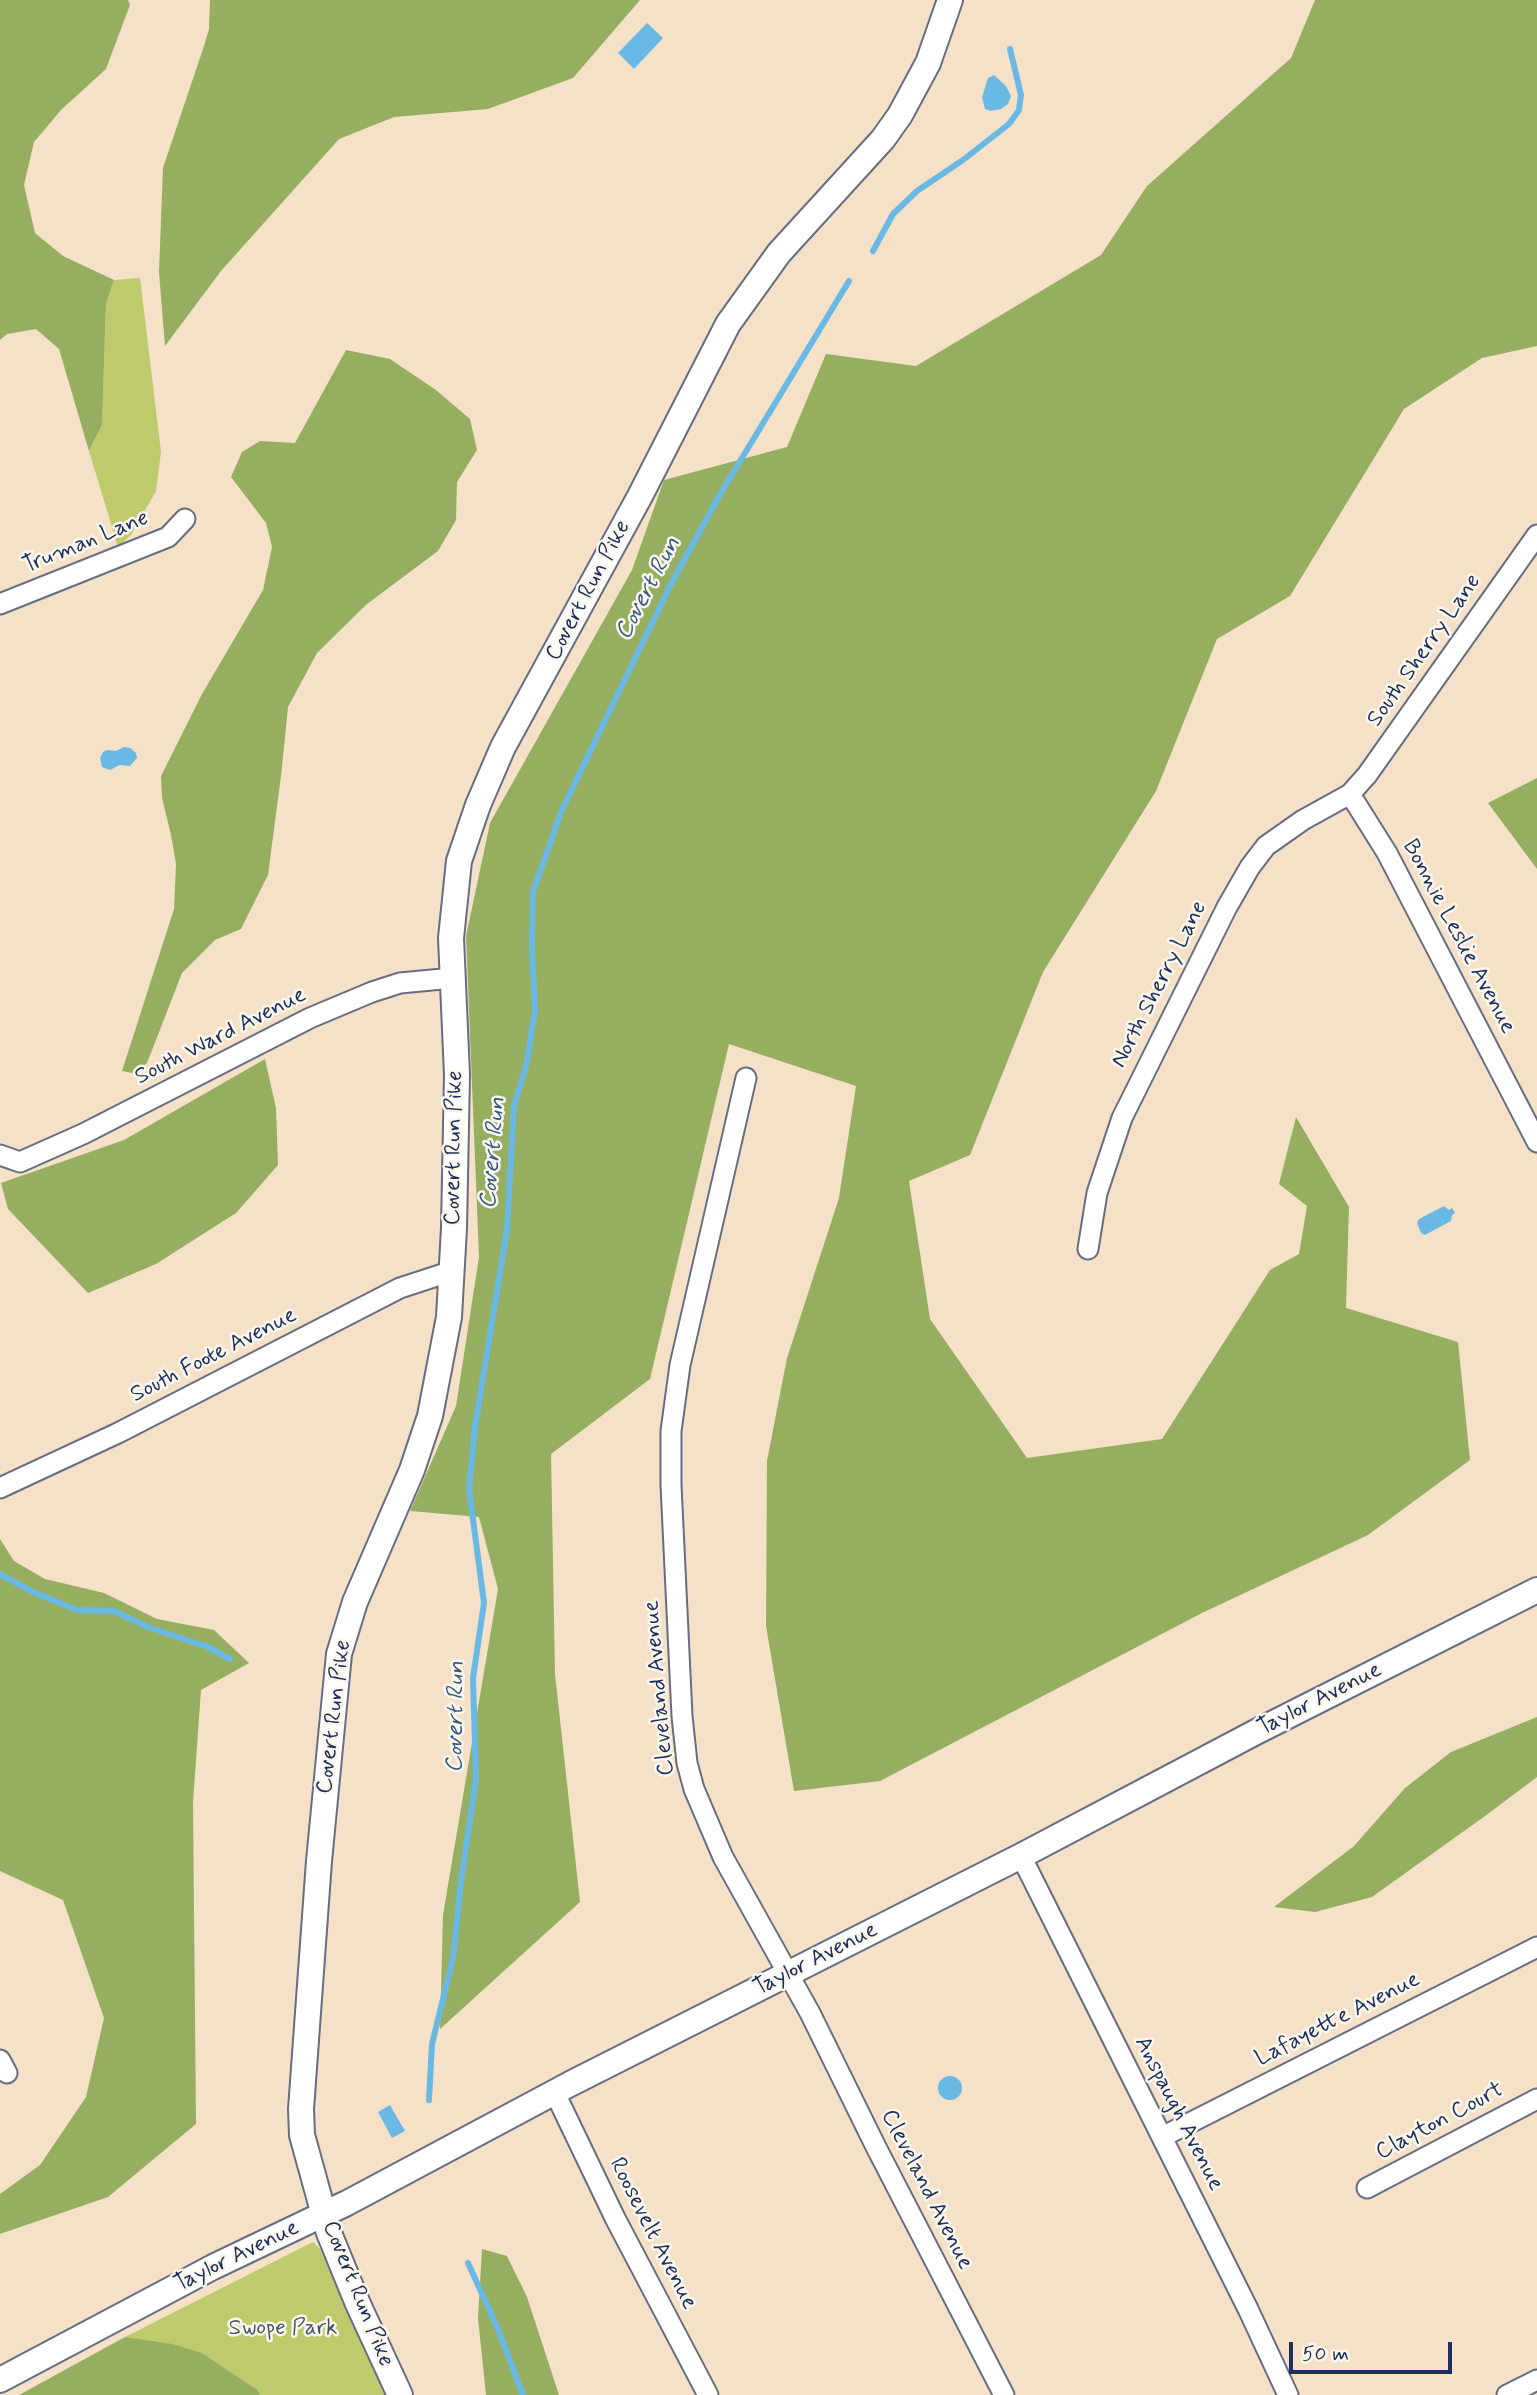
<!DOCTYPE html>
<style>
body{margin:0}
#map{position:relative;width:1537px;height:2395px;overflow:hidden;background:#f5e1c7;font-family:Mynerve,sans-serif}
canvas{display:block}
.scale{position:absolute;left:1289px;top:2342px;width:163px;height:32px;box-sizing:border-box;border:4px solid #1b2f5e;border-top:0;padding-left:9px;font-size:21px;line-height:24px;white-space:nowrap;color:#1b2f5e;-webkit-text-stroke:5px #fbf7ec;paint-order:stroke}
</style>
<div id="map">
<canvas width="1537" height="2395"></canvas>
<div class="scale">50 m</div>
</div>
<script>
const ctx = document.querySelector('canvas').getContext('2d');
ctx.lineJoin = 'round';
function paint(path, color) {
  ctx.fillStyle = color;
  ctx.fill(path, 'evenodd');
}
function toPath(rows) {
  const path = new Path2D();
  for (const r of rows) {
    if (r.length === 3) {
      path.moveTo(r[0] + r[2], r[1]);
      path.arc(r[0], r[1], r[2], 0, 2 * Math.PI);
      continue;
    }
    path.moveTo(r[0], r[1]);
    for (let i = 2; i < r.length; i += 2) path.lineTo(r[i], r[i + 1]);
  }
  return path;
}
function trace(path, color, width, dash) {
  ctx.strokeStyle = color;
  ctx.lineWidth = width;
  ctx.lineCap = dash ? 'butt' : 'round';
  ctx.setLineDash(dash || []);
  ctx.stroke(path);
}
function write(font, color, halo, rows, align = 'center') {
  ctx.font = font + ' Mynerve,sans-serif';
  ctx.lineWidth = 5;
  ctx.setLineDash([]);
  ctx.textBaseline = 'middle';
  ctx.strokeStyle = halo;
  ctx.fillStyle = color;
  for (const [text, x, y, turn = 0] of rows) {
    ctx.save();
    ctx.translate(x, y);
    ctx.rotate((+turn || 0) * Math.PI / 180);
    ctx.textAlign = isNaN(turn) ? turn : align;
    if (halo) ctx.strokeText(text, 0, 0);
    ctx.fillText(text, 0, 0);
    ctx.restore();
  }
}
paint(toPath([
 [140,278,161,452,156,491,131,535,118,547,89,451,102,425,106,304,114,280],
 [313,2242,320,2249,387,2395,260,2395,258,2390,202,2353,125,2337]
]), '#beca6c');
paint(toPath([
 [0,0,128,0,130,5,106,69,61,110,34,142,24,185,35,233,63,256,114,280,106,304,102,425,89,451,59,349,36,329,7,334,0,340],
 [210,0,640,0,573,78,488,109,394,117,339,139,221,271,165,346,159,272,163,168,204,46,209,29],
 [1315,0,1537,0,1537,346,1482,358,1404,409,1290,596,1217,639,1156,791,1043,972,970,1155,909,1181,930,1319,1027,1458,1162,1439,1270,1270,1299,1254,1307,1206,1279,1184,1296,1117,1349,1207,1346,1308,1458,1342,1470,1460,1368,1535,1202,1613,880,1781,794,1791,766,1626,767,1461,787,1358,839,1198,856,1086,729,1044,650,1379,551,1454,555,1674,580,1902,440,2029,443,1915,498,1589,479,1517,410,1511,456,1406,479,1257,466,936,490,823,632,570,664,480,787,447,826,354,916,366,1101,255,1147,186,1291,58],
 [346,350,390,359,436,390,470,419,477,450,457,482,456,520,438,551,367,604,317,653,288,707,281,776,268,875,241,929,215,940,182,973,147,1063,133,1073,122,1071,174,909,176,864,171,835,162,798,161,776,202,694,263,590,272,547,266,523,231,477,242,452,260,441,295,443],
 [1537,778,1537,869,1488,803],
 [265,1059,276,1108,278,1165,236,1213,156,1264,88,1293,8,1209,1,1183,124,1140],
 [0,1539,14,1561,45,1579,104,1593,157,1619,214,1630,249,1663,201,1690,193,1802,196,2124,108,2197,0,2234,0,2194,40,2165,86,2097,104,2018,63,1900,0,1871],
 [1537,1717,1537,1777,1485,1816,1372,1897,1315,1912,1274,1907,1354,1846,1405,1788,1451,1752],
 [482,2249,507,2256,527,2297,559,2395,486,2395,478,2318],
 [125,2337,172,2344,202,2353,258,2390,260,2395,19,2395]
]), '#96ae60');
paint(toPath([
 [647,23,663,38,634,69,618,53],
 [994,75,1006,86,1011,96,1008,104,1001,109,991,111,985,109,982,97,988,78],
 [124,747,130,748,136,753,137,758,130,766,120,765,110,770,102,767,100,758,103,752,107,750,116,751],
 [1444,1206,1449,1210,1452,1208,1455,1213,1452,1215,1451,1221,1425,1235,1421,1233,1417,1223,1419,1219],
 [950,2088,12],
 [390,2105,405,2131,392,2138,378,2112]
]), '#6ab9e5');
trace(toPath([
 [873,251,893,214,917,191,963,160,1009,124,1019,110,1021,95,1010,49],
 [0,1574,33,1592,77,1610,114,1611,148,1627,208,1647,230,1659],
 [429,2100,432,2044,453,1958,461,1881,476,1779,473,1678,484,1603,469,1489,475,1427,507,1229,514,1106,526,1066,535,1010,532,949,533,892,561,812,670,586,719,496,849,281],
 [468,2263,498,2329,523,2395]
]), '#6ab9e5', 6);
const minor = toPath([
 [0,604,168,537,185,519],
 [1350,794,1387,853,1537,1142],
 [746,1078,680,1365,671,1431,671,1485,682,1716,687,1763,694,1789,723,1857,810,2013,876,2147,1004,2395],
 [0,1155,20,1162,83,1134,310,1018,372,992,400,983,453,978],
 [1088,1249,1097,1193,1122,1118,1227,907,1250,867,1266,846,1303,820,1350,794,1367,775,1537,535],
 [0,1488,118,1433,400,1288,452,1271],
 [1021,1856,1248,2309,1288,2395],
 [0,2060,7,2073],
 [555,2093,615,2218,708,2395],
 [1162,2137,1537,1947],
 [1367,2188,1537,2099],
 [1507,2395,1537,2380]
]);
const tertiary = toPath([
 [0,2380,213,2267,347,2203,570,2084,1021,1856,1256,1732,1537,1590],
 [400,2395,358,2304,329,2233,302,2135,301,2109,319,1861,339,1654,355,1602,412,1470,430,1416,449,1317,454,1228,457,1075,451,938,459,861,478,805,503,747,640,496,728,324,779,253,883,139,900,115,928,63,950,0]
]);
trace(minor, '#676d83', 23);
trace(tertiary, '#676d83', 28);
trace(minor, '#fff', 19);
trace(tertiary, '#fff', 24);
write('23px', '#1b2f5e', '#fbf7ec', [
 ["Truman Lane",86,543,-22],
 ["Covert Run Pike",589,591,-62],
 ["South Sherry Lane",1425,651,-55],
 ["Bonnie Leslie Avenue",1458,937,62],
 ["North Sherry Lane",1160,985,-63],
 ["South Ward Avenue",221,1037,-27],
 ["Covert Run Pike",455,1148,-89],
 ["South Foote Avenue",214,1356,-27],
 ["Cleveland Avenue",660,1688,-95],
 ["Taylor Avenue",1320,1700,-27],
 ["Covert Run Pike",335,1717,-83],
 ["Taylor Avenue",816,1960,-27],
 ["Lafayette Avenue",1338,2020,-27],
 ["Anspaugh Avenue",1178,2114,63],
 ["Clayton Court",1440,2122,-28],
 ["Cleveland Avenue",926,2190,63],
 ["Roosevelt Avenue",652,2234,63],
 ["Taylor Avenue",237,2257,-26],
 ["Covert Run Pike",357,2294,68]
]);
write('23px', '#445662', '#fbf7ec', [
 ["Swope Park",283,2329]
]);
write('italic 24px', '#335886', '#fbf7ec', [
 ["Covert Run",649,589,-62],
 ["Covert Run",494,1153,-85],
 ["Covert Run",457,1717,-89]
]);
</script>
